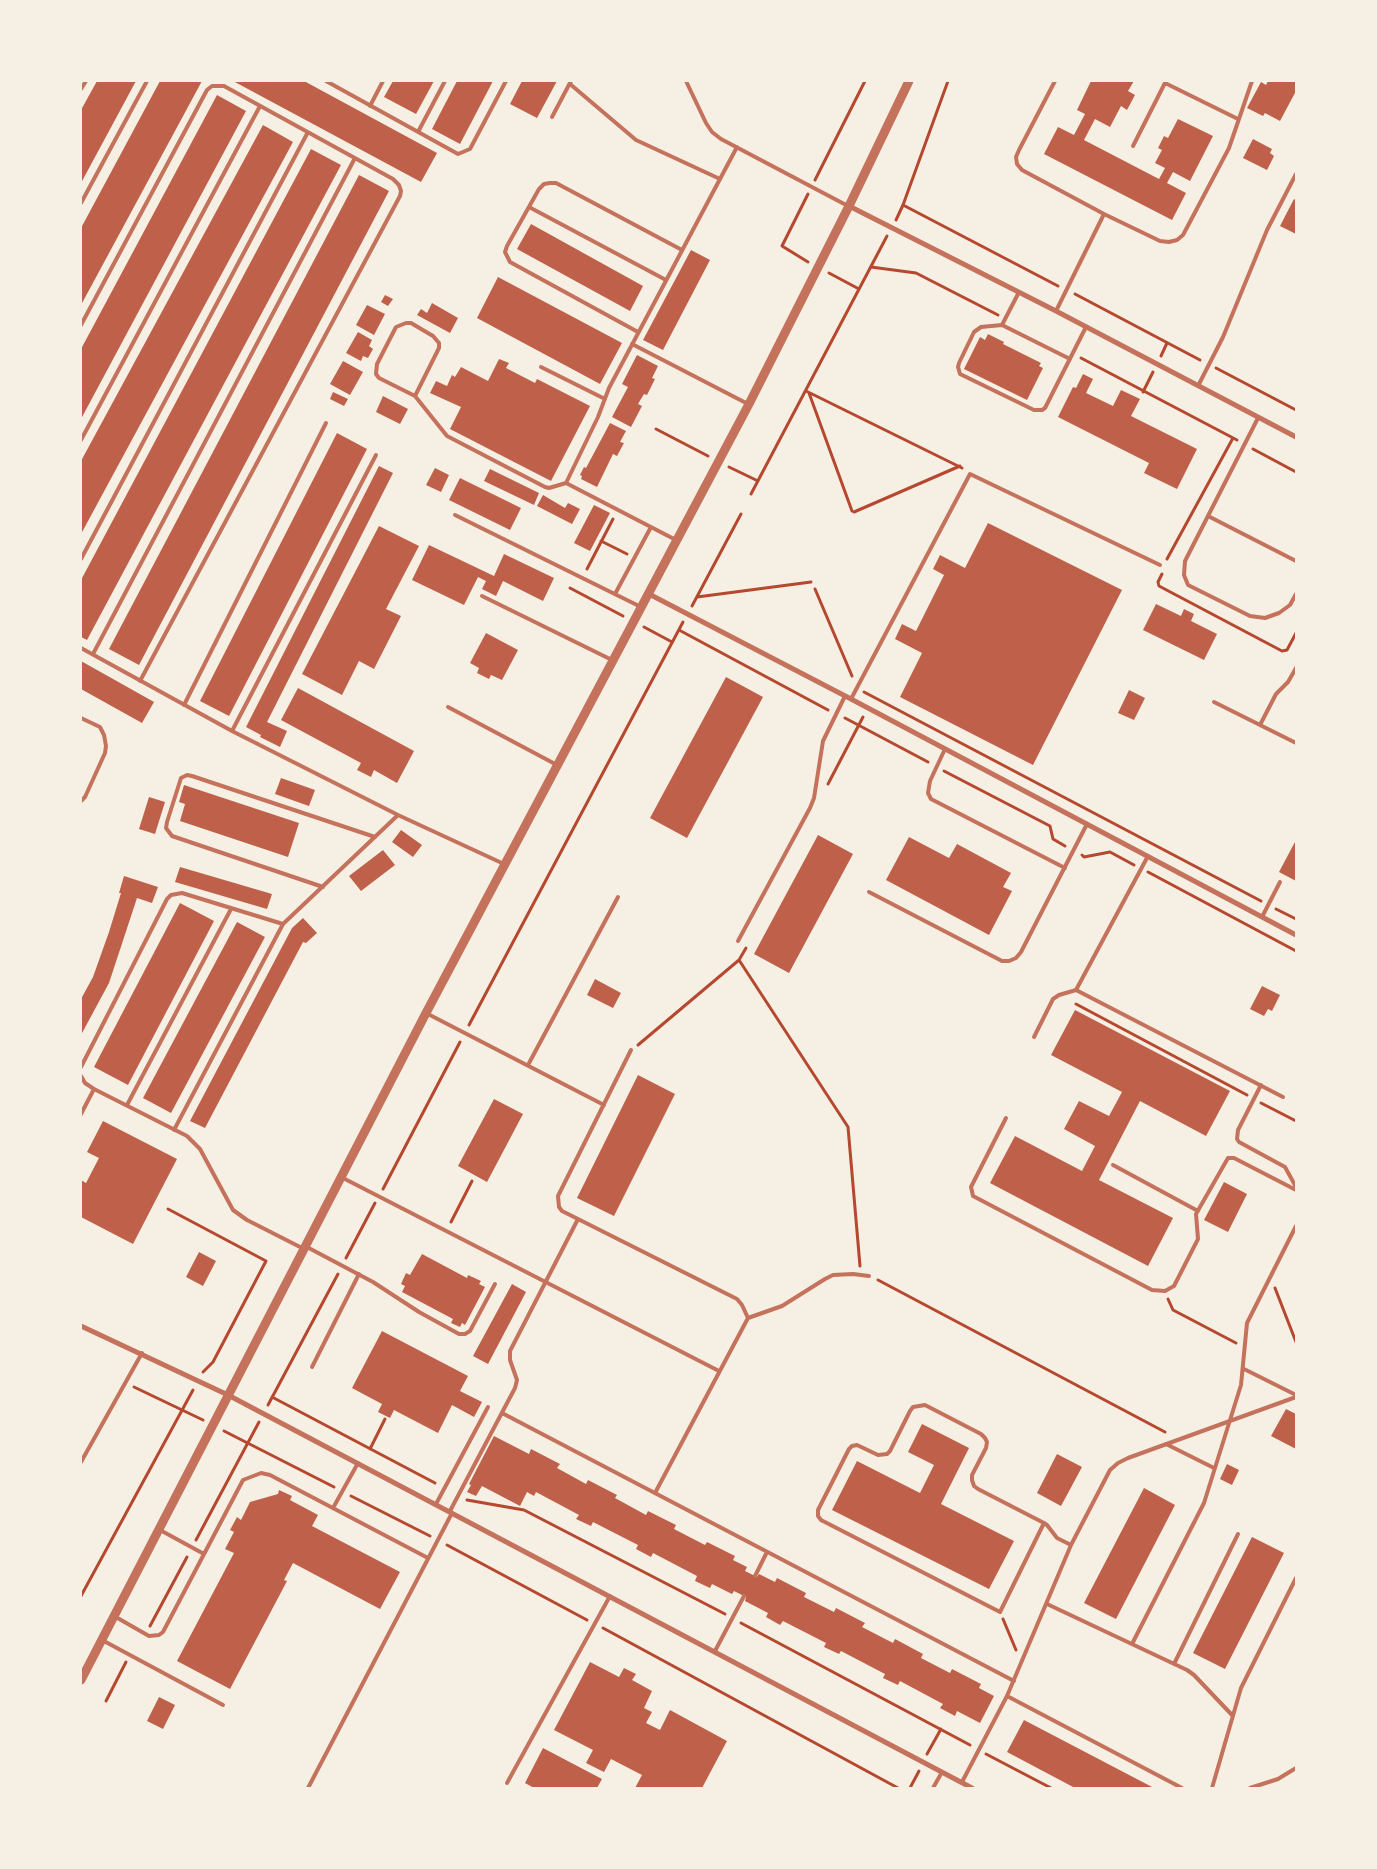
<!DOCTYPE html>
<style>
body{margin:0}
#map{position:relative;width:1377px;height:1869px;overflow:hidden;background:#f6efe4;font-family:"Nunito Sans",sans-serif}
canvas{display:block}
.frame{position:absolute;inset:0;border:82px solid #f6efe4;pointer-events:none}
</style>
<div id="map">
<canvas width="1377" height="1869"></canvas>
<div class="frame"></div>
</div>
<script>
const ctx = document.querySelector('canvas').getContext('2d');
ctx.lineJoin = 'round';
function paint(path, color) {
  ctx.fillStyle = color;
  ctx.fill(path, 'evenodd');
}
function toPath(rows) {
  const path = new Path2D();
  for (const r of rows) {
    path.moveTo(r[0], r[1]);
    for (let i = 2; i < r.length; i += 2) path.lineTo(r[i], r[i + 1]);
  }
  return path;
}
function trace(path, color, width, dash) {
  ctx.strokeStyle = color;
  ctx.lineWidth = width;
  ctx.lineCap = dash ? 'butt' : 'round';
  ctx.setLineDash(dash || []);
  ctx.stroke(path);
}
paint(toPath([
 [97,81,136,81,81,183,81,110],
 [160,81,202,81,81,305,81,228],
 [233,81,304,81,437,153,421,182],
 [393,81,434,81,416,114,384,97],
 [457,81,493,81,460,144,432,129],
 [522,81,557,81,537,118,510,104],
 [1091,81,1134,81,1128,91,1135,95,1127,110,1121,106,1110,127,1095,119,1084,140,1159,179,1165,168,1155,163,1162,150,1158,148,1164,136,1168,138,1178,119,1213,136,1190,181,1173,172,1167,183,1186,193,1172,220,1044,154,1058,127,1074,135,1085,114,1077,110],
 [1268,81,1296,81,1296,91,1280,121,1265,113,1263,116,1247,108,1261,82,1266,85],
 [217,95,246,111,81,419,81,349],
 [263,125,293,142,81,534,81,461],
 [1253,139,1272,149,1270,153,1274,156,1267,170,1243,158],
 [311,149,341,165,87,640,81,637,81,580],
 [359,175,389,191,139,665,109,649],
 [1294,199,1296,200,1296,234,1280,226],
 [531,224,643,286,630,311,517,249],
 [691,250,710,260,663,350,643,340],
 [498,277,622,343,600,384,477,318],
 [385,295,393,299,388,306,381,302],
 [432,303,458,318,450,333,417,315,421,309,427,313],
 [367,305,385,314,374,335,356,325],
 [358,332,372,340,369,346,373,349,368,358,363,356,361,361,346,353],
 [988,334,1004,342,1003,344,1041,363,1039,366,1043,368,1027,400,964,369,980,337,985,340],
 [637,355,658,366,652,378,655,379,647,395,644,394,638,404,642,406,631,427,612,417,628,387,622,384],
 [499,359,509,363,506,368,535,383,537,379,590,406,551,481,450,429,461,407,430,393,436,381,447,386,452,375,455,377,461,367,488,381],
 [343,361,363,372,350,395,330,384],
 [1083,374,1093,379,1086,393,1113,406,1121,390,1140,399,1131,416,1197,449,1177,489,1144,473,1149,463,1058,417,1073,387,1076,388],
 [333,392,348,399,344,406,330,399],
 [383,396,408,409,400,424,376,412],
 [610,423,626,431,620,442,624,443,617,456,613,454,597,487,581,479,582,476,580,475,584,467,586,468],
 [337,433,367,449,229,716,200,701],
 [379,466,393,473,267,722,287,731,280,747,260,737,261,735,246,727],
 [435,468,449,475,441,492,426,485],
 [490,469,539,493,534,505,484,481],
 [460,478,521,508,510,530,449,500],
 [543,495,565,508,568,503,580,509,572,524,537,506],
 [594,505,610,513,590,551,574,543],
 [988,523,1122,590,1033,765,900,697,922,653,895,639,902,624,916,631,944,575,933,569,940,555,965,568],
 [379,526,419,546,386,609,401,616,374,669,359,661,342,695,302,674],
 [429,545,494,576,504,554,554,578,543,601,503,581,496,596,482,589,486,581,478,577,464,605,412,580],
 [1156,604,1181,616,1184,609,1194,614,1191,621,1217,634,1204,660,1143,630],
 [486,633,518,650,502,680,491,675,489,679,477,673,479,668,470,663],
 [81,661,154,702,142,723,81,689],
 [726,677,763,697,687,838,650,818],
 [298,688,414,751,397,783,374,770,371,777,357,770,361,763,281,720],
 [1129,690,1145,698,1134,720,1118,713],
 [281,778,315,790,309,806,275,794],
 [184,785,299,823,288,857,180,821,185,804,179,802],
 [149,797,165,802,155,834,139,829],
 [401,830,422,845,413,857,392,842],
 [818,835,853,854,789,973,754,954],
 [909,837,949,858,957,844,1011,873,1003,887,1012,891,989,935,886,880],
 [1296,840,1296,881,1279,872],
 [383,850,395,865,361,891,349,876],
 [180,867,272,894,267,909,175,882],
 [124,876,158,887,152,903,137,898,109,983,81,1035,81,999,93,977,109,932,121,893,119,893],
 [180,903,214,921,128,1085,94,1067],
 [303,918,317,933,306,943,303,942,205,1128,190,1121,292,928],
 [237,922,265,937,171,1113,143,1098],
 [595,979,621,993,613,1008,587,995],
 [1262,986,1280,995,1272,1011,1268,1009,1264,1016,1250,1009],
 [1075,1010,1230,1091,1206,1136,1140,1101,1099,1180,1173,1218,1148,1266,990,1183,1015,1136,1082,1171,1095,1146,1064,1129,1079,1101,1109,1116,1122,1092,1051,1055],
 [638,1075,675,1094,614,1216,577,1198],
 [494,1099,523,1114,487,1182,458,1166],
 [103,1121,177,1159,133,1244,81,1217,81,1180,86,1183,99,1158,87,1152],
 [1224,1182,1247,1194,1228,1232,1204,1220],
 [199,1252,216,1261,203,1286,186,1277],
 [422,1254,467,1278,468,1275,481,1281,479,1284,485,1287,465,1325,462,1323,460,1327,451,1323,453,1319,402,1292,405,1286,401,1284,406,1273,410,1275],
 [512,1284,526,1292,488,1364,473,1356],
 [382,1331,468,1376,460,1391,482,1402,474,1417,452,1405,438,1433,394,1410,390,1418,378,1412,382,1404,352,1388],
 [1286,1409,1296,1414,1296,1449,1271,1436],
 [922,1424,969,1448,941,1504,1014,1541,989,1589,832,1510,857,1461,920,1493,934,1465,908,1452],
 [494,1436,529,1454,531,1449,560,1464,557,1468,586,1484,588,1480,617,1495,615,1498,646,1515,648,1511,676,1525,674,1529,705,1545,707,1542,735,1556,733,1560,747,1567,745,1571,757,1577,759,1574,775,1582,777,1578,806,1593,804,1597,834,1612,836,1608,865,1623,862,1627,893,1643,895,1639,923,1654,921,1658,950,1673,952,1669,981,1684,979,1688,994,1696,980,1723,957,1711,955,1716,940,1708,943,1704,900,1681,898,1685,883,1678,885,1674,841,1651,839,1654,824,1647,826,1643,783,1621,780,1625,766,1617,768,1613,745,1601,746,1597,734,1591,732,1594,712,1584,710,1588,695,1581,697,1576,653,1553,651,1557,636,1549,638,1545,593,1522,591,1526,576,1519,579,1515,536,1492,534,1496,527,1492,520,1506,482,1486,476,1496,467,1492,471,1485,469,1484],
 [1057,1454,1082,1467,1061,1506,1037,1493],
 [1227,1464,1239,1470,1232,1485,1220,1479],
 [1144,1488,1175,1505,1116,1619,1084,1603],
 [279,1490,292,1496,290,1500,318,1515,312,1526,400,1572,380,1609,293,1563,284,1580,287,1581,230,1689,177,1661,234,1553,225,1549,234,1532,230,1530,237,1517,241,1520,250,1502,278,1494],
 [1252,1537,1284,1553,1225,1669,1193,1653],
 [590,1662,619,1677,624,1668,636,1674,632,1680,652,1691,644,1708,652,1712,646,1723,660,1730,670,1710,727,1741,702,1788,635,1788,642,1775,611,1759,604,1772,586,1763,593,1750,554,1730],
 [159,1697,175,1705,163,1729,147,1721],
 [1024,1720,1154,1788,1075,1788,1007,1752],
 [543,1748,602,1779,597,1788,534,1788,525,1783]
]), '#bf614a');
trace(toPath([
 [815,180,865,81],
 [903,205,1058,286],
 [896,220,903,205,948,81],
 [808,262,782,246,808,194],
 [871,267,916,273,998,315],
 [829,273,859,289],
 [1075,294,1200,360],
 [1161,356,1167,343],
 [1081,358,1237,440],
 [1216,368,1296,410],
 [806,391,962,468],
 [1143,392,1153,372],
 [809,393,852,511],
 [656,429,708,456],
 [1253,449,1296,472],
 [729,467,758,481],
 [751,494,887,236],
 [854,512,960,466],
 [601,541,627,554],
 [1167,559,1233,438],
 [587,569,613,519],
 [1162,574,1158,582,1159,586,1282,651,1287,650,1296,633],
 [570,588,623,616],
 [815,589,852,676],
 [697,597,811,582],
 [692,606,741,514],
 [644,627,672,642],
 [679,630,828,710],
 [864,692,1261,901],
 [845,718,928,762],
 [944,771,1050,826,1053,839,1065,846],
 [828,784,863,717],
 [1082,855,1084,857,1110,852,1134,865],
 [1148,872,1296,951],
 [1276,909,1296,919],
 [739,960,848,1127,860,1266],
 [1076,1004,1247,1095],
 [469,1025,683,622],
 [638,1045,739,960,746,948],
 [1261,1103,1296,1121],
 [383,1189,460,1042],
 [168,1209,266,1261,213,1362,203,1372],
 [451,1222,472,1181],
 [346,1258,375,1203],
 [878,1280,1165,1432],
 [1275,1288,1296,1342],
 [1168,1299,1173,1310,1236,1343],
 [134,1387,203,1420],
 [272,1397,435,1483],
 [268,1405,338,1274],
 [224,1431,334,1487],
 [370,1449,385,1419],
 [351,1496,430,1536],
 [467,1500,524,1510,725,1614],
 [196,1540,259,1422],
 [447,1545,587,1620],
 [81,1596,193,1390],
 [1003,1619,1016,1650],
 [741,1623,970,1745],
 [150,1626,187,1557],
 [603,1628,898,1788],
 [106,1701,126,1662],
 [927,1754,941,1729],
 [986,1754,1051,1788],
 [910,1788,919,1771]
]), '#b5482f', 3);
trace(toPath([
 [326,81,458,154,470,149,506,81],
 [686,81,706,123,712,132,721,139,848,206],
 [1055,81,1019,150,1016,157,1017,164,1022,170,1104,214,1160,241,1169,242,1177,240,1183,235,1229,148,1252,81],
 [1165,83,1238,119],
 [570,84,636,140,720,179],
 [81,89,86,81],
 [370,106,383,81],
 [552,117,571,81],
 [418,132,445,81],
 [1133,146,1166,81],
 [81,203,147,81],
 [529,207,666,280],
 [1019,292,1002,325,981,327,974,332,959,363,958,367,960,374,1034,410,1042,410,1045,408,1086,327],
 [1056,311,1104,214],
 [81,325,207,90,212,86,224,86,393,179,399,185,401,191,400,196,140,681],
 [1002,325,1070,359],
 [638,332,510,262,505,252,507,246,539,189,544,184,550,183,556,183,682,250],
 [632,344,748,404],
 [541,367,605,399],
 [1198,386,1223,337,1267,230,1296,174],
 [415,396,439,348,439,343,433,336,411,323,406,323,396,327,377,364,376,374,379,378,415,396,447,436,545,487,549,488,566,483,676,540],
 [1258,418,1185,561,1184,575,1188,585,1250,616,1265,618,1279,613,1290,605,1296,594],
 [81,440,260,106],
 [566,483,598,417,609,388,737,147],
 [455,515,641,607],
 [1208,516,1296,561],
 [81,559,308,132],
 [615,594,651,527],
 [482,596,612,660],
 [81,648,232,731,398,815],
 [93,654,355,158],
 [851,699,970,474,1160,565],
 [1214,702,1296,743],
 [184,705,326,423],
 [448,707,557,765],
 [81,718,100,727,104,735,106,746,105,753,85,797,81,801],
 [1260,725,1276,694,1288,682,1296,668],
 [232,731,376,455],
 [945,749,930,781,928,793,931,799,1065,868],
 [323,887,172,836,166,828,167,822,181,778,187,775,192,776,375,837],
 [869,892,1002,961,1009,961,1016,958,1021,952,1087,824],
 [1262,917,1280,882],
 [738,941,810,808,814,798,823,741,845,696],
 [1076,990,1148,856],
 [426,1013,604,1105],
 [1034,1037,1053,999,1059,995,1076,990,1283,1097],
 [631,1050,558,1196,559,1207,562,1211,578,1219,737,1299,742,1305,748,1318],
 [528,1065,618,897],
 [81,1067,167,899,171,895,182,893,283,924],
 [81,1076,85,1083,94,1089,187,1136,200,1149,233,1210,247,1220,304,1249],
 [1261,1085,1238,1130,1237,1139,1239,1142,1285,1167,1296,1187],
 [127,1105,231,909],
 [81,1114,94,1089],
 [1006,1118,971,1187,973,1196,1152,1290,1165,1291,1174,1286,1198,1239,1196,1214,1228,1158,1234,1158,1296,1190],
 [174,1130,283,924,398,815,504,864],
 [1113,1165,1198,1211],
 [341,1177,719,1371],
 [305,1246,373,1282,419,1312,459,1334,465,1334,470,1331,495,1284],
 [312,1367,359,1274],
 [1244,1369,1296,1395],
 [502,1413,1014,1681],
 [1166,1444,1214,1468],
 [81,1462,142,1353],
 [655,1493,748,1318,782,1306,825,1279,833,1275,853,1274,869,1276],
 [436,1504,488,1407],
 [333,1508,358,1463],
 [450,1511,515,1388,517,1380,510,1360,510,1351,578,1219],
 [1044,1523,1000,1612,821,1520,818,1516,818,1510,849,1449,852,1446,857,1445,878,1455,887,1454,890,1451,910,1411,913,1407,925,1405,981,1434,985,1438,987,1442,986,1448,972,1475,972,1480,974,1486,978,1489,1044,1523,1047,1525,1057,1538,1071,1545],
 [160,1530,204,1554],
 [755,1576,767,1552],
 [1047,1604,1187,1670,1194,1675,1232,1715],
 [114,1616,149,1636,159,1635,163,1632,243,1480,261,1473,270,1475,428,1558],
 [102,1640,223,1705],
 [1132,1644,1204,1503,1241,1385,1247,1323,1296,1226],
 [715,1651,744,1596],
 [1174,1664,1238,1534],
 [1007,1696,1182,1788],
 [962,1782,1007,1696,1071,1545,1110,1470,1118,1463,1128,1458,1296,1397],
 [507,1783,610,1596],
 [308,1788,452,1513],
 [933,1788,942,1772],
 [1212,1788,1241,1688,1296,1578],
 [1250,1788,1278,1779,1296,1768]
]), '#c5725c', 4);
trace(toPath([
 [849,206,1056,311,1296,437],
 [649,594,851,699,1296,935],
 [81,1326,228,1395,972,1788]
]), '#c5725c', 5);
trace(toPath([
 [81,1680,426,1013,749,404,849,206,909,81]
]), '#c5725c', 9);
</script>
